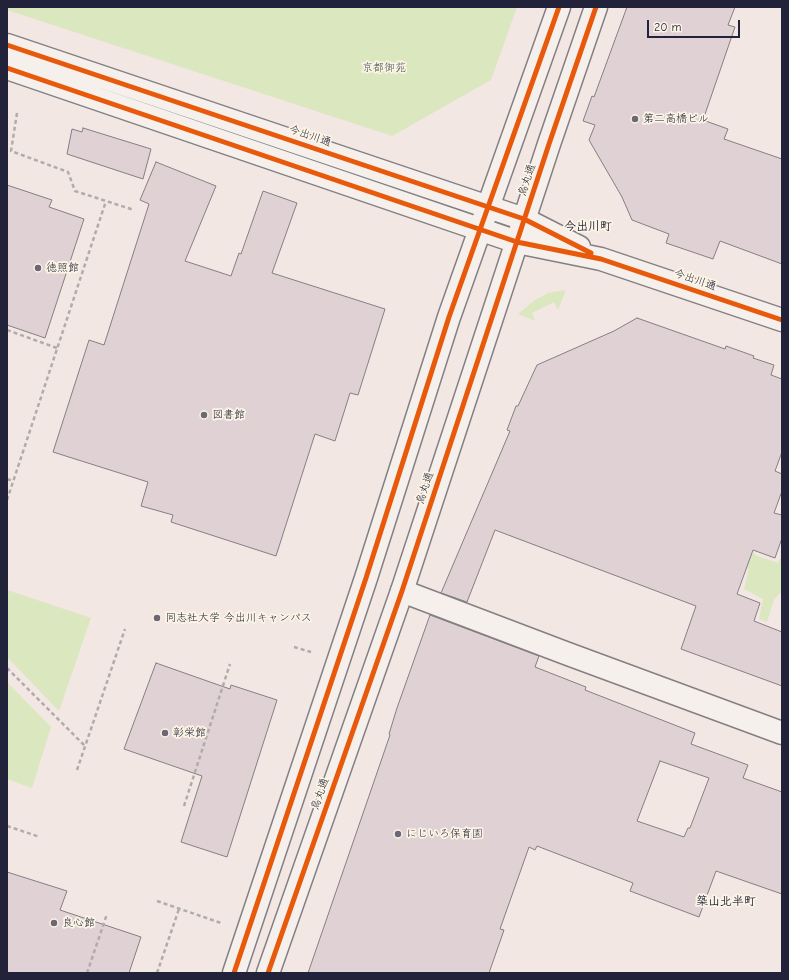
<!DOCTYPE html>
<meta charset="utf-8">
<style>
body{margin:0}
#map{position:relative;width:789px;height:980px;overflow:hidden;background:#f3e7e4;font-family:"Comic Neue",sans-serif}
canvas{display:block}
.frame{position:absolute;inset:0;border:8px solid #22223b;pointer-events:none}
.scale{position:absolute;left:647px;top:20px;width:93px;height:18px;box-sizing:border-box;border:2px solid #22223b;border-top:0;padding-left:5px;font-size:12px;line-height:14px;white-space:nowrap;color:#22223b;-webkit-text-stroke:3px #fcf5e5;paint-order:stroke}
</style>
<div id="map">
<canvas width="789" height="980"></canvas>
<div class="frame"></div>
<div class="scale">20 m</div>
</div>
<script>
const ctx = document.querySelector('canvas').getContext('2d');
ctx.lineJoin = 'round';
function paint(path, color) {
  ctx.fillStyle = color;
  ctx.fill(path, 'evenodd');
}
function toPath(rows) {
  const path = new Path2D();
  for (const r of rows) {
    path.moveTo(r[0], r[1]);
    for (let i = 2; i < r.length; i += 2) path.lineTo(r[i], r[i + 1]);
  }
  return path;
}
function trace(path, color, width, dash) {
  ctx.strokeStyle = color;
  ctx.lineWidth = width;
  ctx.lineCap = dash ? 'butt' : 'round';
  ctx.setLineDash(dash || []);
  ctx.stroke(path);
}
function write(font, color, halo, rows, align = 'center') {
  ctx.font = font + ' "Comic Neue","Klee One",sans-serif';
  ctx.lineWidth = 3.5;
  ctx.setLineDash([]);
  ctx.textBaseline = 'middle';
  ctx.strokeStyle = halo;
  ctx.fillStyle = color;
  for (const [text, x, y, turn = 0] of rows) {
    ctx.save();
    ctx.translate(x, y);
    ctx.rotate((+turn || 0) * Math.PI / 180);
    ctx.textAlign = isNaN(turn) ? turn : align;
    if (halo) ctx.strokeText(text, 0, 0);
    ctx.fillText(text, 0, 0);
    ctx.restore();
  }
}
paint(toPath([
 [7,7,517,7,491,80,392,136,7,10],
 [566,290,558,310,554,302,532,313,535,321,518,314,535,300,548,293],
 [750,550,757,556,778,563,782,554,782,591,774,599,767,622,759,619,763,599,744,589,749,568,718,556],
 [7,590,91,618,59,711,7,657],
 [7,682,51,727,32,788,7,779]
]), '#dae7bf');
const building = toPath([
 [627,7,735,7,728,25,735,27,703,120,728,129,724,139,782,159,782,264,720,241,713,259,666,243,669,234,632,220,622,197,589,140,595,125,583,121,592,96,594,97,627,7],
 [83,128,151,149,143,179,67,154,72,129,82,132,83,128],
 [156,162,216,186,185,261,231,276,239,253,241,254,263,191,297,203,272,273,385,309,358,395,350,393,335,441,315,434,276,556,171,522,173,515,141,506,148,482,53,452,89,340,104,345,149,204,140,200,156,162],
 [7,185,52,200,49,207,84,219,45,338,7,325,7,185],
 [637,318,725,349,726,346,754,356,753,358,774,365,771,375,782,379,782,452,775,471,782,474,782,491,774,513,782,515,782,538,775,558,753,550,737,594,760,603,754,621,782,632,782,686,681,649,696,606,495,530,467,602,441,593,510,431,507,430,516,406,518,406,537,365,614,331,637,318],
 [430,615,539,656,535,667,586,687,585,690,695,733,691,744,748,765,743,778,782,792,782,894,716,871,699,917,630,891,633,883,537,846,535,850,529,847,500,929,504,930,489,973,308,973,390,735,389,734,397,708,430,615],
 [660,761,709,778,690,828,688,828,684,837,637,821,660,761],
 [156,663,230,689,231,685,277,700,227,857,181,842,202,776,124,749,156,663],
 [7,872,67,891,60,910,141,937,129,973,7,973,7,872]
]);
paint(building, '#e0d1d5');
trace(building, '#847f83', 1);
const street = toPath([
 [402,591,568,654,782,733]
]);
const secondary = toPath([
 [7,45,524,219,579,247],
 [7,68,517,242,601,259,782,320]
]);
const highway = toPath([
 [234,973,366,578,449,317,559,7],
 [268,973,402,591,549,144,596,7]
]);
trace(street, '#847f83', 25);
trace(secondary, '#847f83', 25);
trace(highway, '#847f83', 25);
trace(toPath([
 [17,113,11,151,68,172,75,191,134,210],
 [7,330,57,348],
 [7,479,13,481],
 [7,500,106,201],
 [294,647,311,652],
 [7,668,85,746],
 [77,770,125,629],
 [184,806,230,664],
 [7,826,40,837],
 [157,901,221,923],
 [87,973,107,914],
 [157,973,179,909]
]), '#b0acac', 2.5, [4, 3]);
trace(street, '#f5f0eb', 22);
trace(secondary, '#f5f0eb', 22);
trace(highway, '#f5f0eb', 22);
trace(toPath([
 [7,45,524,219,591,253],
 [7,68,517,242,601,259,782,320],
 [234,973,366,578,449,317,559,7],
 [268,973,402,591,549,144,596,7]
]), '#e8590c', 5);
for (const [x, y, r, color] of [
 [635,119,4,"#6b6776"],
 [38,268,4,"#6b6776"],
 [204,415,4,"#6b6776"],
 [157,618,4,"#6b6776"],
 [165,733,4,"#6b6776"],
 [398,834,4,"#6b6776"],
 [54,923,4,"#6b6776"]
]) {
  const dot = new Path2D();
  dot.arc(x, y, r, 0, 2 * Math.PI);
  ctx.fillStyle = color;
  ctx.fill(dot);
  trace(dot, '#fcf5e5', 1.5);
}
write('11px', '#4b5354', '#fcf5e5', [
 ["京都御苑",384,68]
]);
write('11px', '#22223b', '#fcf5e5', [
 ["第二高橋ビル",643,119],
 ["徳照館",46,268],
 ["図書館",212,415],
 ["同志社大学 今出川キャンパス",165,618],
 ["彰栄館",173,733],
 ["にじいろ保育園",406,834],
 ["良心館",62,923]
], 'left');
write('11px', '#22223b', '#fcf5e5', [
 ["今出川通",310,136,19],
 ["烏丸通",527,180,-72],
 ["今出川通",695,280,19],
 ["烏丸通",425,488,-72],
 ["烏丸通",320,794,-71]
]);
write('bold 12px', '#22223b', '#fcf5e5', [
 ["今出川町",588,227],
 ["築山北半町",726,902]
]);
</script>
